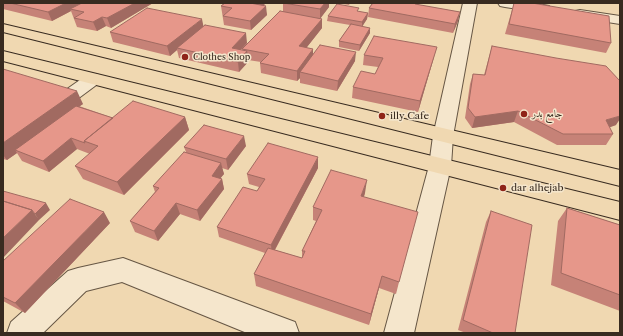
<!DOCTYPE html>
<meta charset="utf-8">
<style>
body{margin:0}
#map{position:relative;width:623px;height:336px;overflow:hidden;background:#f0d8b1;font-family:"Libre Caslon Text",serif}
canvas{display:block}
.frame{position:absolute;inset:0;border:4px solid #382b20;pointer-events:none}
</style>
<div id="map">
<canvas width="623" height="336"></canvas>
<div class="frame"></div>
</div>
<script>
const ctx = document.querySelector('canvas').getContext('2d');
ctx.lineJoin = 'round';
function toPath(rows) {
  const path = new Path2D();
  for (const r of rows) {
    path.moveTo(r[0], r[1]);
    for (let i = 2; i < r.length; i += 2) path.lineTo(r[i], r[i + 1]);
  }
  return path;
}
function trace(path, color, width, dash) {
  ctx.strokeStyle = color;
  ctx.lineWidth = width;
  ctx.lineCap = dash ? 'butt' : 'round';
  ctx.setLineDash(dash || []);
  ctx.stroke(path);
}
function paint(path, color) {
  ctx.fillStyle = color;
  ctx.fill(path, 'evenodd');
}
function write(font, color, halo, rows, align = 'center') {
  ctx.font = font + ' "Libre Caslon Text",Amiri,serif';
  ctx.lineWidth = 3;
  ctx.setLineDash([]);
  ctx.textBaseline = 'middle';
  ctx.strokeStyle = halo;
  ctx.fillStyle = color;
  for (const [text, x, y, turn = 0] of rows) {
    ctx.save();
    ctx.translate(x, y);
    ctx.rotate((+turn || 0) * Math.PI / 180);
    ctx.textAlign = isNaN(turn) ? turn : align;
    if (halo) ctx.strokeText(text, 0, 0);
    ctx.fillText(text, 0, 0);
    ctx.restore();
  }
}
const minor = toPath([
 [463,3,477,3,453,136,451,166,414,333,384,333,429,166,433,136,463,3],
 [498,3,532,3,549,6,551,9,549,12,544,13,505,7,500,6,498,3],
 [580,10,620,16,620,24,575,17,573,14,575,11,580,10],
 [93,74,99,75,102,79,99,83,10,149,3,151,3,134,87,75,93,74],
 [123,258,295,322,299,333,247,333,122,282,86,291,43,333,7,333,11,322,68,271,78,268,123,258]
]);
const primary = toPath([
 [3,24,620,170,620,186,3,32,3,24],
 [3,51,620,202,620,220,3,61,3,51]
]);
trace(minor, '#665644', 2);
trace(primary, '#382b20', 2);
paint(minor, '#f5e6cc');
paint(primary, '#f0d8b1');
paint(toPath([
 [3,3,153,3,111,28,106,26,97,31,77,27,71,11,52,21,3,9],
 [219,3,266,3,264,5,267,15,251,30,224,25,221,6,223,4],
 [283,3,329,3,329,7,320,18,322,19,322,28,306,48,313,54,355,61,337,91,300,83,300,78,297,81,261,73,260,63,261,62,248,60,249,61,239,72,179,58,177,50,170,56,113,42,110,32,204,26,247,43,241,50,243,50,242,49,283,12],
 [337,3,350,3,349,5],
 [371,3,420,3,419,5,460,12,458,21,453,33,368,17,369,8,371,5],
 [514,3,611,43,606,53,505,34],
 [359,12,368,13,367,19,362,26,370,33,359,51,339,47,339,41,350,25,327,21,328,16],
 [492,46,616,125,609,127,613,134,606,145,557,145,514,122,472,128,465,118,470,84,473,74,484,75],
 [364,55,434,57,418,112,352,98,353,87,375,74,378,67,363,65],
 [3,69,83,104,79,106,113,118,185,117,189,130,124,195,83,179,75,166,90,154,77,149,49,172,22,161,17,153,7,160,3,159],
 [246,146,228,170,222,168,224,174,220,178,222,179,224,189,200,221,180,214,158,241,135,232,130,221,155,192,153,186,186,152,184,147],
 [318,168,275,250,302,258,302,251,316,221,313,220,313,207,365,193,364,197,399,282,396,294,379,288,369,325,256,286,254,274,265,253,219,237,217,227,257,191,259,187,249,184,247,174],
 [567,208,620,225,620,311,551,285,558,221],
 [491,211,515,333,466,333,458,330,486,222],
 [110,223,25,313,3,301,3,261]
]), '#c68277');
paint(toPath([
 [66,3,87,3,70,9,71,11,52,21,48,12],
 [135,3,153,3,111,28,107,18],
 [256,3,266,3,257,11],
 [325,3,329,3,329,7,320,19,320,9],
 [266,6,267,15,251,30,250,21],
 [460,12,458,21,453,33,455,24],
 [368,13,367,19,362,27,362,22],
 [102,17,106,26,97,31,93,22],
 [202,19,204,29,177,48,177,50,170,56,167,46],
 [322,19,322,28,300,56,299,46],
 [370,28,370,33,359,51,360,45],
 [246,33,247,43,233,58,232,48],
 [437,47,434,57,418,112,420,101],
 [313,49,313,59,300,72,300,78,297,81,297,71],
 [247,51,249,61,239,72,238,62],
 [356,52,355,61,337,91,338,81],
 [77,91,83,104,18,151,15,150,17,153,7,160,3,155,3,143],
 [518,111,514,122,472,128,475,117],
 [620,116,620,119,616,125,600,131,606,120],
 [185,117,189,130,124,195,117,182],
 [244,136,246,146,228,170,226,159],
 [71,138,77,149,49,172,43,161],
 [318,157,318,168,272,255,271,245],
 [221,163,224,174,214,186,212,176],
 [222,179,224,189,200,221,197,210],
 [367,180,365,193,359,209,361,196],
 [46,203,50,210,39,220,35,214],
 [176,203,180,214,158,241,154,231],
 [32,210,39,220,3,258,3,238],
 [104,212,110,223,25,313,15,303],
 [382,276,379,288,369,325,371,314]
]), '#a16a61');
const building = toPath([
 [10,3,66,3,48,12,10,3],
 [82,3,135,3,107,18,102,17,93,22,74,18,84,12,70,9,82,3],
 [225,3,250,3,266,6,250,21,223,16,232,8,221,6,225,3],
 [283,3,325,3,320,9,283,3],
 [373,3,416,3,415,4,460,12,455,24,369,8,373,3],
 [514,3,532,3,609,16,611,43,509,24,514,3],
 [337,4,359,8,357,11,368,13,362,22,328,16,337,4],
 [147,8,202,19,167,46,110,32,147,8],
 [280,11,322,19,299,46,313,49,297,71,260,63,269,54,242,49,280,11],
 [351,24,370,28,360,45,339,41,351,24],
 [205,25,246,33,232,48,247,51,238,62,177,48,205,25],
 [374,36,437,47,420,101,353,87,361,71,375,74,383,58,364,55,374,36],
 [320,45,356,52,338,81,300,72,320,45],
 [492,46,556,58,606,66,620,81,620,116,606,120,613,134,563,134,518,111,475,117,468,108,473,74,485,75,492,46],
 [3,69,77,91,3,143,3,69],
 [133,101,185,117,117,182,75,166,98,146,84,141,133,101],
 [76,106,113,118,84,141,85,143,71,138,43,161,15,150,76,106],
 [204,125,244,136,226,159,184,147,204,125],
 [268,143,318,157,271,245,217,227,243,187,257,191,265,179,247,174,268,143],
 [184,152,221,163,212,176,222,179,197,210,176,203,154,231,130,221,159,188,153,186,184,152],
 [331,170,367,180,361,196,418,212,399,282,382,276,371,314,254,274,268,248,302,258,305,251,302,251,322,210,313,207,331,170],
 [3,191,46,203,35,214,32,210,3,201,3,191],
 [70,199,104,212,15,303,3,297,3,261,70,199],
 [3,201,32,210,3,238,3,201],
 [567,208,620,225,620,295,561,273,567,208],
 [491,211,532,225,515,333,493,333,463,320,491,211]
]);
paint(building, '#e6978a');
trace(building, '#a16a61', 1);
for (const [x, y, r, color] of [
 [185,57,4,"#8f2418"],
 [524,114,4,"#8f2418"],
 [382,116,4,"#8f2418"],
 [503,188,4,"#8f2418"]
]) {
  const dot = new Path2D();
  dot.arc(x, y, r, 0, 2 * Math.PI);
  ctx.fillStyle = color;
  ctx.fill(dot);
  trace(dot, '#f5e6cc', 1.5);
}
write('9px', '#382b20', '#f5e6cc', [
 ["Clothes Shop",193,57]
], 'left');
write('10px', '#382b20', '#f5e6cc', [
 ["جامع بدر",532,114],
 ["illy Cafe",390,116],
 ["dar alhejab",511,188]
], 'left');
</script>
